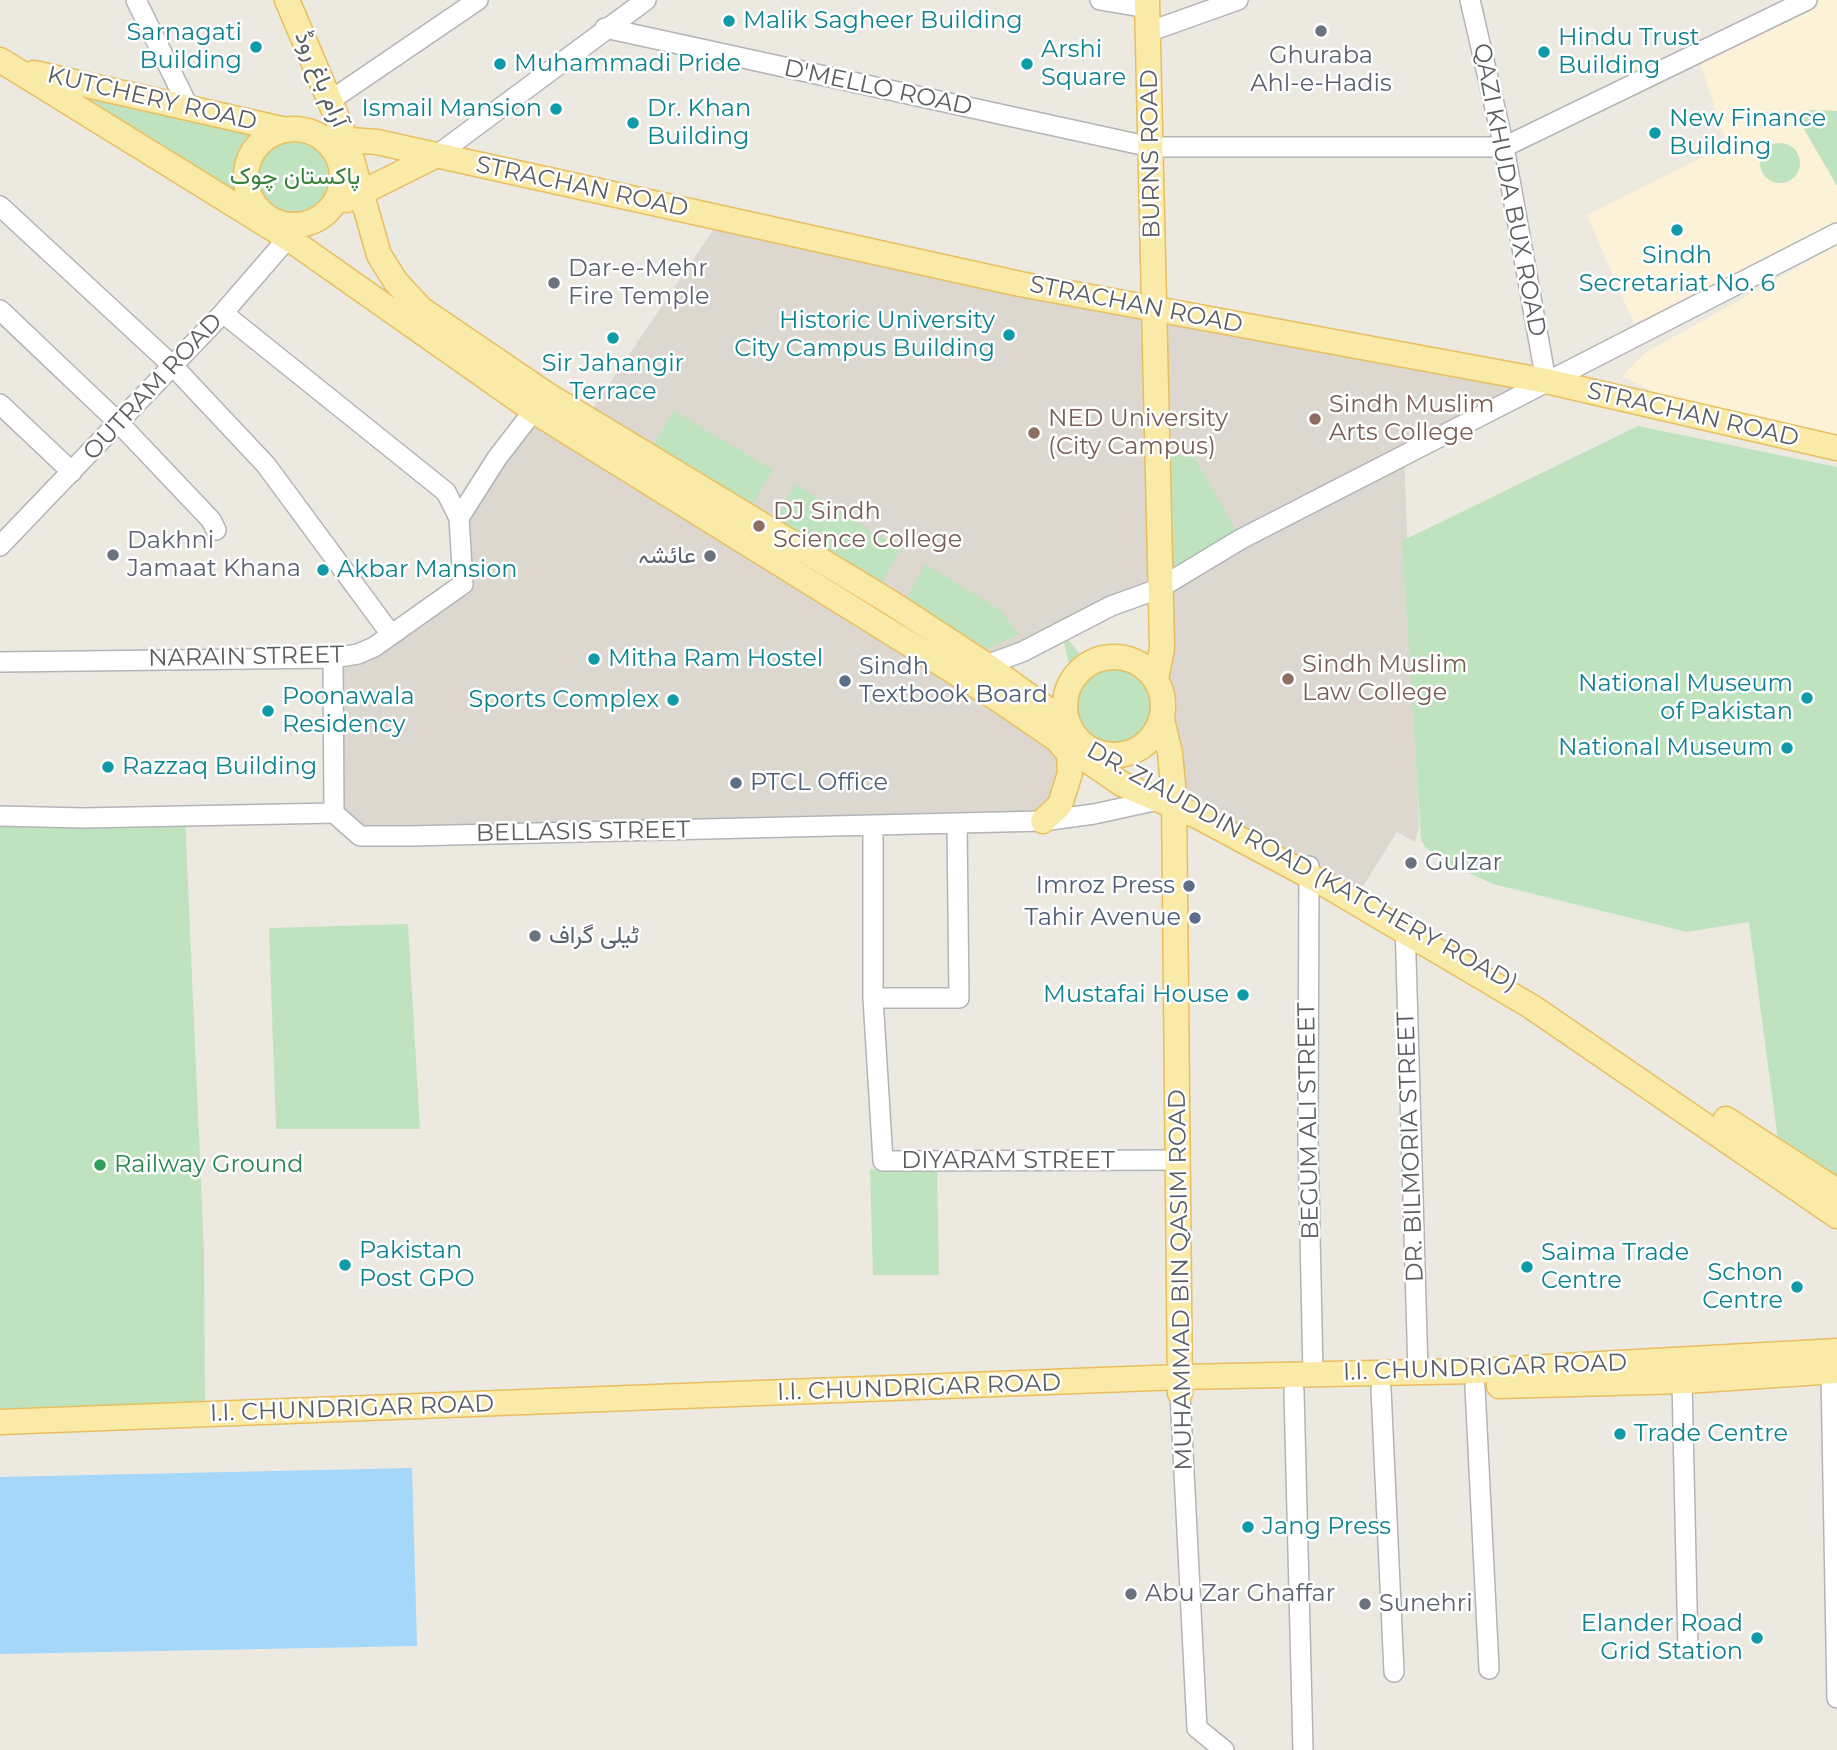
<!DOCTYPE html>
<meta charset="utf-8">
<style>
body{margin:0}
canvas{display:block;background:#ece9e1}
</style>
<canvas width="1837" height="1750"></canvas>
<script>
const ctx = document.querySelector('canvas').getContext('2d');
ctx.lineJoin = 'round';
function paint(path, color) {
  ctx.fillStyle = color;
  ctx.fill(path, 'evenodd');
}
function toPath(rows) {
  const path = new Path2D();
  for (const r of rows) {
    if (r.length === 3) {
      path.moveTo(r[0] + r[2], r[1]);
      path.arc(r[0], r[1], r[2], 0, 2 * Math.PI);
      continue;
    }
    path.moveTo(r[0], r[1]);
    for (let i = 2; i < r.length; i += 2) path.lineTo(r[i], r[i + 1]);
  }
  return path;
}
function trace(path, color, width, dash) {
  ctx.strokeStyle = color;
  ctx.lineWidth = width;
  ctx.lineCap = dash ? 'butt' : 'round';
  ctx.setLineDash(dash || []);
  ctx.stroke(path);
}
function write(font, color, halo, rows, align = 'center') {
  ctx.font = font + ' Montserrat,Vazirmatn,sans-serif';
  ctx.lineWidth = 5;
  ctx.setLineDash([]);
  ctx.textBaseline = 'middle';
  ctx.strokeStyle = halo;
  ctx.fillStyle = color;
  for (const [text, x, y, turn = 0] of rows) {
    ctx.save();
    ctx.translate(x, y);
    ctx.rotate((+turn || 0) * Math.PI / 180);
    ctx.textAlign = isNaN(turn) ? turn : align;
    if (halo) ctx.strokeText(text, 0, 0);
    ctx.fillText(text, 0, 0);
    ctx.restore();
  }
}
paint(toPath([
 [1806,0,1837,0,1837,223,1634,324,1587,215,1727,145,1697,53],
 [1837,245,1837,439,1675,403,1622,376,1645,353]
]), '#fbf2d7');
paint(toPath([
 [722,217,1546,381,1404,455,1419,826,1415,842,1397,832,1358,894,1174,796,1165,710,1159,583,986,665,1069,754,1052,814,360,836,334,807,333,658,358,654,462,584,459,518,534,411,586,418]
]), '#dcd8d0');
paint(toPath([
 [52,92,271,134,301,129,316,134,329,144,338,158,343,182,333,204,322,216,308,223,292,224,276,221,263,213,252,200],
 [1810,110,1837,111,1837,186,1797,117],
 [1780,163,20],
 [674,411,773,470,751,508,652,447],
 [1638,426,1837,467,1837,1178,1778,1141,1749,922,1687,932,1493,884,1449,864,1426,848,1421,840,1402,541],
 [1185,455,1194,457,1241,539,1159,582,1159,457],
 [795,484,901,549,881,585,774,521],
 [925,564,999,609,1019,634,987,649,906,600],
 [1061,631,1088,664,1107,657,1120,657,1134,660,1156,679,1163,694,1164,710,1156,732,1149,741,1135,750,1119,754,1102,753,1088,746,1069,722,1066,707,1073,679],
 [0,816,185,816,204,1251,205,1404,0,1422],
 [408,924,420,1129,276,1129,269,928],
 [937,1168,939,1275,873,1275,870,1169]
]), '#c0e3bf');
paint(toPath([
 [412,1468,417,1646,0,1654,0,1477]
]), '#a4d7fa');
const minor = toPath([
 [136,0,188,106],
 [1100,0,1147,8],
 [1470,0,1504,147,1546,381],
 [605,28,1151,147,1504,147,1807,0],
 [1148,32,1238,0],
 [331,100,478,0],
 [437,155,646,0],
 [0,206,173,366,266,465,390,633],
 [0,310,119,423,211,520,216,530],
 [223,313,446,492,459,518],
 [0,404,72,472],
 [0,546,223,313,301,223],
 [333,658,334,813],
 [0,662,333,658,358,654,374,647,463,584,459,518,497,458,541,401],
 [986,665,1022,652,1111,606,1158,589,1241,539,1837,233],
 [0,816,83,818,334,813,360,836,410,836,1043,821,1094,814,1163,799],
 [957,823,959,998,873,998,883,1161,1179,1160],
 [1309,866,1308,1139,1313,1375],
 [1405,922,1418,1372],
 [873,998,873,825],
 [1831,1372,1837,1698],
 [1682,1381,1688,1650],
 [1475,1387,1489,1669],
 [1381,1389,1394,1672],
 [1294,1391,1303,1750],
 [1180,1393,1197,1728,1224,1750]
]);
const major = toPath([
 [287,0,346,139,379,255,396,282,421,309,546,394,893,604,986,665,1057,716,1074,738,1084,745],
 [1147,0,1162,648,1156,679],
 [0,60,288,238,534,411,998,699,1122,784,1197,816,1326,885,1532,1007,1837,1216],
 [34,73,286,130],
 [294,177,48],
 [323,138,377,142,1020,284,1546,381,1837,448],
 [347,200,437,155],
 [1114,706,49],
 [1162,720,1170,753,1174,796,1180,1393],
 [1043,821,1060,805,1070,773,1069,754,1060,743],
 [1726,1119,1837,1191],
 [1499,1386,1686,1381,1837,1371],
 [0,1422,1180,1377,1474,1371,1837,1351]
]);
trace(minor, '#b2b4b8', 22);
trace(major, '#e9be5e', 27);
trace(minor, '#fff', 19);
trace(major, '#faeaa8', 24);
for (const [x, y, r, color] of [
 [729,21,7,"#0f9aa8"],
 [1321,31,7,"#6b7280"],
 [256,47,7,"#0f9aa8"],
 [1544,52,7,"#0f9aa8"],
 [500,64,7,"#0f9aa8"],
 [1027,64,7,"#0f9aa8"],
 [556,109,7,"#0f9aa8"],
 [633,123,7,"#0f9aa8"],
 [1655,133,7,"#0f9aa8"],
 [1677,230,7,"#0f9aa8"],
 [554,283,7,"#6b7280"],
 [1009,335,7,"#0f9aa8"],
 [613,338,7,"#0f9aa8"],
 [1315,419,7,"#8d6e63"],
 [1034,433,7,"#8d6e63"],
 [759,526,7,"#8d6e63"],
 [113,555,7,"#6b7280"],
 [710,556,7,"#6b7280"],
 [323,570,7,"#0f9aa8"],
 [594,659,7,"#0f9aa8"],
 [1288,679,7,"#8d6e63"],
 [845,681,7,"#5c6f8a"],
 [1807,698,7,"#0f9aa8"],
 [673,700,7,"#0f9aa8"],
 [268,711,7,"#0f9aa8"],
 [1787,748,7,"#0f9aa8"],
 [108,767,7,"#0f9aa8"],
 [736,783,7,"#5c6f8a"],
 [1411,863,7,"#6b7280"],
 [1189,886,7,"#5c6f8a"],
 [1195,918,7,"#5c6f8a"],
 [535,936,7,"#6b7280"],
 [1243,995,7,"#0f9aa8"],
 [100,1165,7,"#2e9e5b"],
 [345,1265,7,"#0f9aa8"],
 [1527,1267,7,"#0f9aa8"],
 [1797,1287,7,"#0f9aa8"],
 [1620,1434,7,"#0f9aa8"],
 [1248,1527,7,"#0f9aa8"],
 [1131,1594,7,"#6b7280"],
 [1365,1604,7,"#6b7280"],
 [1757,1638,7,"#0f9aa8"]
]) {
  const dot = new Path2D();
  dot.arc(x, y, r, 0, 2 * Math.PI);
  ctx.fillStyle = color;
  ctx.fill(dot);
  trace(dot, '#fff', 2.5);
}
write('24px', '#0d838f', '#fff', [
 ["Malik Sagheer Building",743,21],
 ["Sarnagati",242,33,"right"],
 ["Building",242,61,"right"],
 ["Hindu Trust",1558,38],
 ["Building",1558,66],
 ["Arshi",1041,50],
 ["Square",1041,78],
 ["Muhammadi Pride",514,64],
 ["Ismail Mansion",542,109,"right"],
 ["Dr. Khan",647,109],
 ["Building",647,137],
 ["New Finance",1669,119],
 ["Building",1669,147],
 ["Sindh",1677,256,"center"],
 ["Secretariat No. 6",1677,284,"center"],
 ["Historic University",995,321,"right"],
 ["City Campus Building",995,349,"right"],
 ["Sir Jahangir",613,364,"center"],
 ["Terrace",613,392,"center"],
 ["Akbar Mansion",337,570],
 ["Mitha Ram Hostel",608,659],
 ["National Museum",1793,684,"right"],
 ["of Pakistan",1793,712,"right"],
 ["Poonawala",282,697],
 ["Residency",282,725],
 ["Sports Complex",659,700,"right"],
 ["National Museum",1773,748,"right"],
 ["Razzaq Building",122,767],
 ["Mustafai House",1229,995,"right"],
 ["Pakistan",359,1251],
 ["Post GPO",359,1279],
 ["Saima Trade",1541,1253],
 ["Centre",1541,1281],
 ["Schon",1783,1273,"right"],
 ["Centre",1783,1301,"right"],
 ["Trade Centre",1634,1434],
 ["Jang Press",1262,1527],
 ["Elander Road",1743,1624,"right"],
 ["Grid Station",1743,1652,"right"]
], 'left');
write('24px', '#5b616d', '#fff', [
 ["Ghuraba",1321,56,"center"],
 ["Ahl-e-Hadis",1321,84,"center"],
 ["Dar-e-Mehr",568,269],
 ["Fire Temple",568,297],
 ["Dakhni",127,541],
 ["Jamaat Khana",127,569],
 ["عائشہ",696,556,"right"],
 ["Gulzar",1425,863],
 ["ٹیلی گراف",549,936],
 ["Abu Zar Ghaffar",1145,1594],
 ["Sunehri",1379,1604]
], 'left');
write('24px', '#5a5d61', '#fff', [
 ["آرام باغ روڈ",321,79,67],
 ["D'MELLO ROAD",878,88,12],
 ["KUTCHERY ROAD",152,99,13],
 ["BURNS ROAD",1151,154,-91],
 ["STRACHAN ROAD",582,187,12],
 ["QAZI KHUDA BUX ROAD",1509,190,79],
 ["STRACHAN ROAD",1136,305,11],
 ["OUTRAM ROAD",153,387,-47],
 ["STRACHAN ROAD",1693,415,13],
 ["NARAIN STREET",246,657,-1],
 ["BELLASIS STREET",583,832,-1],
 ["DR. ZIAUDDIN ROAD (KATCHERY ROAD)",1302,867,29],
 ["BEGUM ALI STREET",1309,1121,-91],
 ["DR. BILMORIA STREET",1411,1147,-92],
 ["DIYARAM STREET",1008,1161],
 ["MUHAMMAD BIN QASIM ROAD",1181,1280,-91],
 ["I.I. CHUNDRIGAR ROAD",1485,1368,-2],
 ["I.I. CHUNDRIGAR ROAD",919,1388,-2],
 ["I.I. CHUNDRIGAR ROAD",352,1409,-2]
]);
write('24px', '#39813a', '#fff', [
 ["پاکستان چوک",295,177]
]);
write('24px', '#785e54', '#fff', [
 ["Sindh Muslim",1329,405],
 ["Arts College",1329,433],
 ["NED University",1048,419],
 ["(City Campus)",1048,447],
 ["DJ Sindh",773,512],
 ["Science College",773,540],
 ["Sindh Muslim",1302,665],
 ["Law College",1302,693]
], 'left');
write('24px', '#4e5e75', '#fff', [
 ["Sindh",859,667],
 ["Textbook Board",859,695],
 ["PTCL Office",750,783],
 ["Imroz Press",1175,886,"right"],
 ["Tahir Avenue",1181,918,"right"]
], 'left');
write('24px', '#27864d', '#fff', [
 ["Railway Ground",114,1165]
], 'left');
</script>
